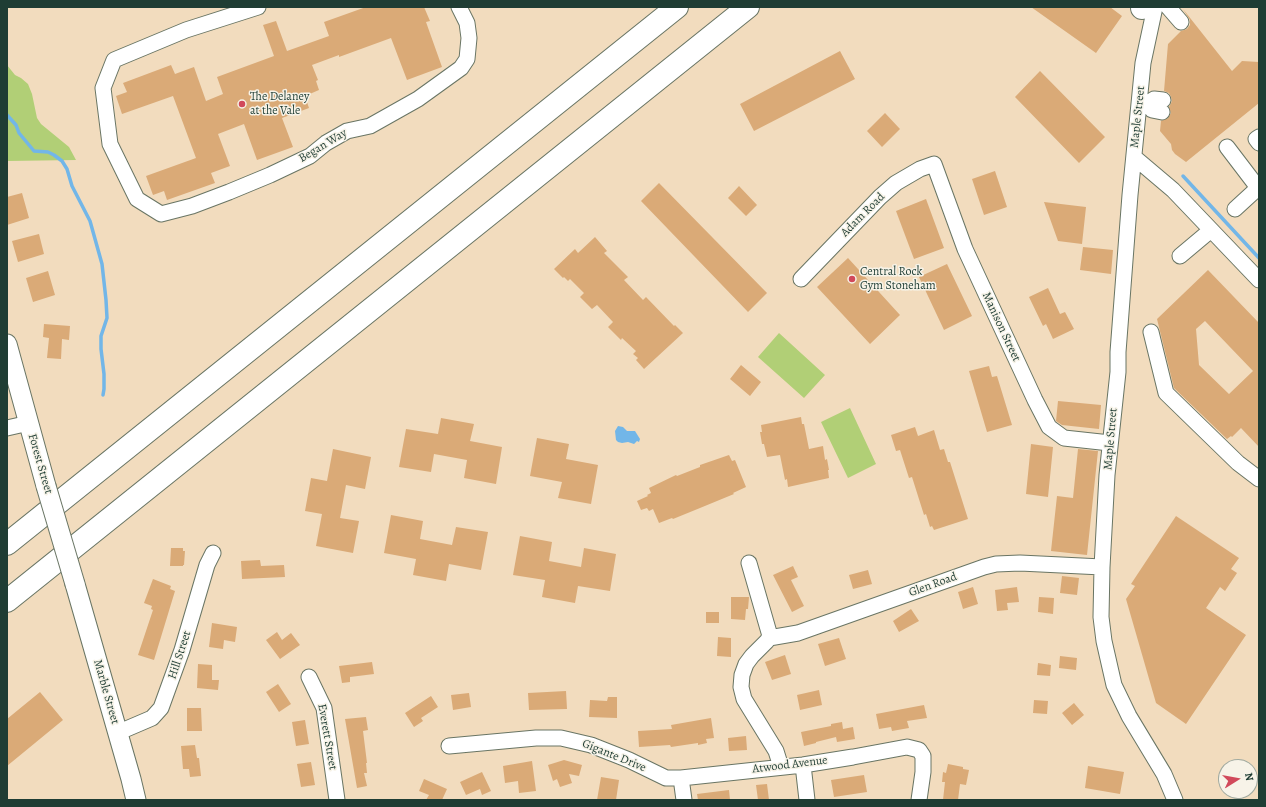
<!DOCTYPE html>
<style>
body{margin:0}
#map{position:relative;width:1266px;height:807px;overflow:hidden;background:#f2dcbe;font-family:Alegreya,serif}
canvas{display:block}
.frame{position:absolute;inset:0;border:8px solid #1f3d34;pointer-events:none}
.north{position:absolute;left:1218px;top:759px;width:40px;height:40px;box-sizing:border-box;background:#f7f3e8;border:1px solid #a1aaa0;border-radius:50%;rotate:79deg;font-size:11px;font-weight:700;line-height:16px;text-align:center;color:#1f3d34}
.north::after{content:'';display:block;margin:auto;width:14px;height:18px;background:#d1495b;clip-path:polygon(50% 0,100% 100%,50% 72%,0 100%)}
</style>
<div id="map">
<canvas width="1266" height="807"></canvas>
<div class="frame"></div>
<div class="north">N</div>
</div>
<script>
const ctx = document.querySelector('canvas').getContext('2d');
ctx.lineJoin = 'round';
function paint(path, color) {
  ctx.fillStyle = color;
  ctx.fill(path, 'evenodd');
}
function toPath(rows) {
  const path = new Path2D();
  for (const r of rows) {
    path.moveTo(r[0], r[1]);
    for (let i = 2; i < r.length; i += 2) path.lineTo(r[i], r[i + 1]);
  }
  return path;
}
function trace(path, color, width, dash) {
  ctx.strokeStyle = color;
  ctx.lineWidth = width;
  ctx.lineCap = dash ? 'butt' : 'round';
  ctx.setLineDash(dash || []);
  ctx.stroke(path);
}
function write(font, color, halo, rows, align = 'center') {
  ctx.font = font + ' Alegreya,serif';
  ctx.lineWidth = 3;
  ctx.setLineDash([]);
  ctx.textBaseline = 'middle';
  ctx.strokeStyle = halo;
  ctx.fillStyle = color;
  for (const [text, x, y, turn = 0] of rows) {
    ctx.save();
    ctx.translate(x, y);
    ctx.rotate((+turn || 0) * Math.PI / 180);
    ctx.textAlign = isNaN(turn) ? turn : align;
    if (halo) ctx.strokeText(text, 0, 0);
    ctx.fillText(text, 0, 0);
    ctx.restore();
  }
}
paint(toPath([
 [7,65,15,75,21,78,28,84,32,94,37,118,41,124,69,147,76,160,7,161],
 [779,333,825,375,804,398,758,357],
 [850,408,876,464,848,478,821,422]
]), '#b1cf76');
paint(toPath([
 [618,426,623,427,627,431,635,431,640,439,639,442,637,441,634,444,628,442,622,443,618,442,616,440,615,431]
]), '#72b6e8');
trace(toPath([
 [7,115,16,125,19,133,34,151,48,152,54,155,62,161,67,169,72,186,90,221,102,264,106,300,107,318,101,336,101,349,104,374,104,389,103,395],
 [1183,176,1259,258]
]), '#72b6e8', 3.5);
paint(toPath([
 [366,7,424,7,430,21,426,22,442,67,407,80,391,38,339,57,339,55,312,65,318,80,316,81,319,90,305,96,309,108,282,118,293,147,257,160,244,124,218,134,230,166,211,173,215,183,167,200,164,191,153,195,146,176,196,158,173,96,122,114,116,96,127,92,123,83,171,65,175,74,194,67,206,101,223,94,217,77,274,56,263,25,276,21,287,51,329,36,324,22],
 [1031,7,1110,7,1122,16,1096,53],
 [1183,9,1232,71,1242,61,1259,62,1259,103,1186,162,1175,154,1172,150,1171,144,1160,131,1161,121,1168,118,1171,113,1169,107,1172,101,1171,97,1169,93,1164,91,1168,44,1181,31,1187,29,1190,25,1190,20],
 [840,51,855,79,754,131,740,104],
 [1040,71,1105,137,1079,163,1015,97],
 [885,113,900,129,882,147,867,131],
 [995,171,1007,207,984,215,972,179],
 [659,183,767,293,748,312,641,201],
 [739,186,757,205,746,216,728,198],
 [22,193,29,218,7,225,7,197],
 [926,199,944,248,914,259,896,211],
 [1044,202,1086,207,1082,244,1058,241],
 [39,234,44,254,18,262,12,241],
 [595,237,607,251,604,253,628,277,624,280,643,300,646,297,674,326,675,325,683,333,644,369,636,360,638,358,633,354,636,351,622,338,621,340,608,327,613,322,597,305,592,309,580,297,584,293,570,279,568,281,564,277,563,278,554,269,575,249,578,253],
 [1083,247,1113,250,1111,274,1080,270],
 [848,258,900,315,870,344,817,287],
 [947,264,972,316,944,330,919,277],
 [1208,270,1259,323,1259,447,1241,428,1232,437,1231,436,1227,439,1174,388,1157,319],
 [1205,321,1253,371,1229,394,1199,365,1196,329],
 [48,271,55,295,33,302,26,278],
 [1048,288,1060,314,1065,312,1074,329,1053,339,1046,324,1043,326,1029,297],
 [44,324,70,326,69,340,62,339,61,359,47,358,49,338,43,337],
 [741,365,761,382,750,396,730,379],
 [989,366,992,377,997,376,1012,425,987,432,969,371],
 [1058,401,1101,405,1099,429,1062,425,1056,421],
 [801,417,802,424,804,424,809,449,823,446,825,460,827,459,829,470,828,470,829,478,788,487,787,479,785,480,780,455,767,457,764,444,762,444,760,432,762,432,761,425],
 [441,418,474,424,470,441,502,447,496,484,464,478,467,460,434,454,431,472,399,467,406,429,438,434],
 [915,427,918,436,934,430,940,450,944,449,948,462,950,462,968,519,934,530,932,526,930,527,926,514,924,515,912,477,909,478,900,450,896,451,891,435],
 [537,438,569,444,566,459,598,465,591,504,558,498,562,482,530,476],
 [1031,444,1053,447,1048,497,1026,494],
 [333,449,371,457,365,489,346,485,340,518,359,521,353,553,316,546,322,514,305,511,311,478,327,481],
 [1078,449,1098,451,1087,555,1051,551,1057,496,1073,498],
 [729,455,732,461,735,460,746,487,733,493,734,494,700,508,673,519,672,518,659,523,653,509,649,511,647,508,641,510,637,501,648,496,647,495,651,493,649,488,676,475,677,476,700,467,700,465],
 [391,515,423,521,420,539,452,545,456,527,488,532,481,570,449,564,446,581,413,575,416,559,384,553],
 [1176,516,1239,558,1231,569,1237,573,1225,591,1220,587,1206,608,1246,635,1186,724,1156,703,1126,599,1135,586,1131,584],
 [520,536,552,542,549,561,581,567,584,548,616,554,610,591,578,586,575,603,542,597,545,580,513,575],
 [171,548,183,548,183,551,185,551,184,565,183,565,183,566,170,566],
 [260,560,261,566,284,565,285,577,242,579,241,561],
 [793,566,798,577,791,580,804,606,792,612,773,575],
 [868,570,872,584,853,589,849,575],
 [1062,576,1079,578,1077,595,1060,593],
 [153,579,171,586,170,589,175,591,154,660,138,655,153,610,151,609,152,606,144,603],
 [973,587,978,604,963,609,958,592],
 [1017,587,1019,602,1007,603,1008,610,997,611,995,590],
 [731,597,749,597,748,609,746,609,745,620,731,619],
 [1039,597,1054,598,1053,614,1038,612],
 [911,609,919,621,899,632,893,621],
 [706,612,719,612,719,623,706,623],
 [212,623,237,627,235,642,224,640,223,649,209,647],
 [277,632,282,640,291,633,300,645,280,659,266,640],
 [718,637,731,638,731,657,717,656],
 [839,638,846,659,825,666,818,644],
 [785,655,791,674,772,680,765,662],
 [1060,656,1077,658,1076,670,1059,668],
 [372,662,374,674,350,677,350,682,342,683,339,666],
 [1038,663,1051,665,1050,676,1037,675],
 [198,664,212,665,212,680,219,680,218,690,197,688],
 [278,684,291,704,279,712,266,692],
 [819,690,822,705,800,710,797,695],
 [566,691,567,709,529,710,528,693],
 [40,692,63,720,7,766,7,719],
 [469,693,471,707,453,710,451,695],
 [431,696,438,707,421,718,423,721,414,727,405,713],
 [608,697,617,697,617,718,589,717,590,700,607,701],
 [1034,700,1048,701,1047,714,1033,713],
 [1074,703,1084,715,1072,725,1062,713],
 [924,705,927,718,907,721,909,728,892,731,891,727,879,729,876,714],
 [187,708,201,708,202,731,187,731],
 [366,717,368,730,363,731,367,763,366,763,367,773,364,773,367,786,357,788,345,719],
 [711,718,714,738,706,739,707,743,698,745,698,743,671,747,670,745,639,747,638,731,672,729,671,725],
 [305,720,309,744,296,746,292,722],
 [842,722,843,729,853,727,855,739,837,742,836,737,816,742,816,743,804,746,801,732,831,726,831,724],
 [746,736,747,750,729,751,728,738],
 [195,745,197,758,199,758,201,776,190,777,189,769,183,769,181,746],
 [564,760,582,765,579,776,569,774,572,783,560,787,557,779,553,781,548,765],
 [532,761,536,791,519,793,518,781,505,783,503,766],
 [311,762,315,785,301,787,297,764],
 [948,764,963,767,963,769,969,770,966,785,960,784,958,800,943,800,945,782,942,782,943,772,946,773],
 [1088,766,1124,772,1120,794,1085,788],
 [482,772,491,791,482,795,480,789,466,795,460,782],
 [864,775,867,792,834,797,831,780],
 [601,777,619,780,616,800,597,800],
 [424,779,447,789,442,800,426,800,429,795,419,791],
 [767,784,769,800,758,800,756,785],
 [729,790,730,800,698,800,697,794]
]), '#daaa77');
const minor = toPath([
 [258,7,186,30,114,60,103,88,110,144,137,199,161,214,192,206,229,192,270,175,310,156,326,143,347,131,370,126,418,99,461,68,467,59,469,38,467,23,459,7],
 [1155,7,1143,63,1130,195,1118,352,1118,372,1107,475,1102,567,1101,617,1104,641,1114,685,1129,716,1164,774,1175,800],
 [1168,7,1181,22],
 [1162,112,1152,110,1148,103,1154,99,1163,100],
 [1259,137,1256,139,1259,143],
 [1227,147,1259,189],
 [1134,157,1173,190,1259,280],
 [1235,209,1259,187],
 [1180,256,1211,230],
 [801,279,880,197,896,183,920,169,934,164,965,249,1035,400,1049,427,1064,438,1110,443],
 [1151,332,1166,393,1238,463,1259,479],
 [7,428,29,423],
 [749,563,770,636,767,641,752,656,746,664,742,675,741,687,744,699,776,751,781,767],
 [769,638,798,633,984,567,996,564,1020,563,1102,567],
 [309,677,324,708,337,800],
 [117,733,152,718,161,708,182,650,207,565,213,553],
 [449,746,536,738,561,738,591,745,629,760,666,778,681,778],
 [803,765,807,800],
 [684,800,681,778,803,765,853,757,907,747,919,750,923,756,923,772,919,800]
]);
const major = toPath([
 [7,344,46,486],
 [75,584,131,779,136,800]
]);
const highway = toPath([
 [1142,7,1142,8],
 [7,544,677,7],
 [7,601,748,7]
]);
trace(minor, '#697564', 17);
trace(major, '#697564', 21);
trace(highway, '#697564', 24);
trace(minor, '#fff', 15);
trace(major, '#fff', 19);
trace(highway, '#fff', 22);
const majorBridge = toPath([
 [46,486,75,584]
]);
trace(majorBridge, '#697564', 21, []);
trace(majorBridge, '#fff', 19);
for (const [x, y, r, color] of [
 [242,104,4,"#d1495b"],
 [852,279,4,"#d1495b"]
]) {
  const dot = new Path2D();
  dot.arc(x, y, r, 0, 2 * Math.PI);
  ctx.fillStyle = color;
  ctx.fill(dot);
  trace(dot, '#f7f3e8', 1.5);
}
write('12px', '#1f3d34', '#f7f3e8', [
 ["The Delaney",250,97],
 ["at the Vale",250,111],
 ["Central Rock",860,272],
 ["Gym Stoneham",860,286]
], 'left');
write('12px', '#1f3d34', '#f7f3e8', [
 ["Maple Street",1138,117,-84],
 ["Began Way",323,146,-31],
 ["Adam Road",863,215,-45],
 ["Manison Street",1001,327,65],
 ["Maple Street",1111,439,-85],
 ["Forest Street",40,464,74],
 ["Glen Road",933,585,-20],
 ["Hill Street",180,655,-72],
 ["Marble Street",106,692,74],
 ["Everett Street",327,737,80],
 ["Gigante Drive",614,756,22],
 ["Atwood Avenue",790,765,-7]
]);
</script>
